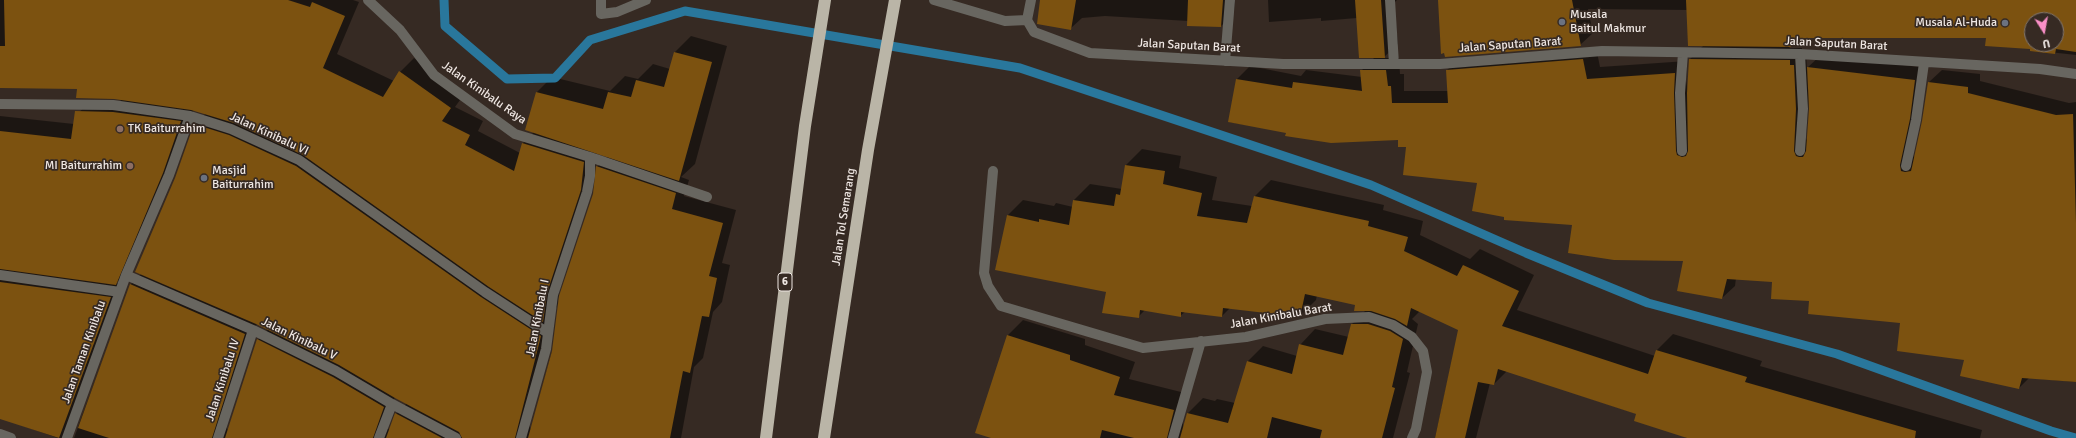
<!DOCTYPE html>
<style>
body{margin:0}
#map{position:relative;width:2076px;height:438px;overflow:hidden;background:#362a23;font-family:Signika,sans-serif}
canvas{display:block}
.north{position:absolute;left:2024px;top:12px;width:40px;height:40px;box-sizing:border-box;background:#362a23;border:1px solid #807670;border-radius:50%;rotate:169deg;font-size:11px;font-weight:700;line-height:16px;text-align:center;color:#efe7e3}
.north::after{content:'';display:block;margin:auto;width:14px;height:18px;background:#fa8fc7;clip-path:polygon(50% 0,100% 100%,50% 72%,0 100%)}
</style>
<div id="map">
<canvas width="2076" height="438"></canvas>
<div class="north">U</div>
</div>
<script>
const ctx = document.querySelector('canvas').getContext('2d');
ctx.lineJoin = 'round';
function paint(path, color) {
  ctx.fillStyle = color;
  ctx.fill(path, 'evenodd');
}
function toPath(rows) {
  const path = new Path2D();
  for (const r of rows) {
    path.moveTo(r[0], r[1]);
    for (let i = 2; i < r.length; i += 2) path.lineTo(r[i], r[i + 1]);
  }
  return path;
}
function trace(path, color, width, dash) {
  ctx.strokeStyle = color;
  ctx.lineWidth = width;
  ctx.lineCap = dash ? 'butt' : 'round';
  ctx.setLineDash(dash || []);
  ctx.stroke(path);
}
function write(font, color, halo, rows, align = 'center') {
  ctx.font = font + ' Signika,sans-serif';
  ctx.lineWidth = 3.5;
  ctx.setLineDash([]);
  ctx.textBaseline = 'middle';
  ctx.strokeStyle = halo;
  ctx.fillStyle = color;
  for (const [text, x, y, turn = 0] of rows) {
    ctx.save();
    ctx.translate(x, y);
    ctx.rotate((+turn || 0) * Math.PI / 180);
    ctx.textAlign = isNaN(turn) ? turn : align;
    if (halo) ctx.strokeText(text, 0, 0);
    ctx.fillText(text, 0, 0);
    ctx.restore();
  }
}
paint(toPath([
 [0,0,102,0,0,87],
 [128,0,353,0,359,2,337,54,394,81,400,72,414,58,465,93,455,107,483,121,478,131,520,153,523,143,534,132,536,93,552,77,610,91,625,76,638,79,653,64,670,69,675,52,691,36,727,46,695,164,681,177,689,180,684,196,736,210,722,263,730,265,722,302,713,312,703,358,694,367,681,438,74,438,131,284,141,274,195,125,206,113,194,109,176,158,129,270,116,283,124,284,74,425,61,438,58,438,0,418,0,116,74,124,75,116,89,103,117,105,122,99],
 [597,153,608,156,597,167,594,194,531,430,528,422,554,323,546,317,557,307,561,278,594,175],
 [257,323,268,329,258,340,228,430,225,426,225,422],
 [395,397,407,403,396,414,390,431,386,426,386,422],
 [1041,0,1235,0,1234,13,1221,26,1188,21,1105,16,1082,18,1071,28],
 [1268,0,1397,0,1394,3,1398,44,1383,58,1399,58,1400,74,1404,74,1404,91,1448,91,1447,70,1459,58,1596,47,1600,67,1687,61,1686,80,1688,92,1690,59,1704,45,1688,10,1588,9,1593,33,1580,45,1439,0,2076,0,2076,55,2031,50,2031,48,1987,37,1800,37,1789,48,1802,48,1802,53,1806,53,1807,68,1821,55,1927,68,1912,151,1915,161,1923,121,1929,82,1942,70,1980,74,1980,81,2069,103,2076,102,2076,382,2029,378,2019,388,1902,322,1810,301,1773,281,1736,278,1735,286,1722,298,1684,260,1574,224,1505,216,1478,182,1407,146,1399,139,1287,132,1229,122,1237,79,1250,66,1301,76,1306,70,1362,77,1361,71,1376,56,1357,18,1321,21,1321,18,1269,22],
 [2032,20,2056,20,2056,44,2032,44],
 [1809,98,1810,109,1808,143,1806,138],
 [1142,149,1181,156,1179,168,1217,177,1212,200,1252,206,1255,196,1271,180,1384,205,1383,210,1423,221,1420,235,1470,259,1480,249,1534,275,1517,310,1655,356,1657,350,1673,334,1762,361,1760,366,1982,430,1980,438,1687,438,1637,414,1507,371,1494,384,1490,383,1476,438,1435,438,1459,329,1420,311,1412,319,1418,324,1407,372,1410,373,1393,438,994,438,976,432,1008,335,1023,320,1085,339,1085,345,1135,362,1129,379,1189,394,1182,421,1184,428,1188,413,1203,398,1215,401,1217,399,1235,403,1248,361,1263,346,1297,356,1300,345,1315,329,1349,337,1351,325,1366,310,1356,304,1317,295,1316,300,1300,316,1230,308,1222,316,1185,312,1180,316,1145,310,1138,317,1007,216,1023,200,1054,206,1056,203,1073,207,1074,200,1090,184,1122,189,1126,165]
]), '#0007');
trace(toPath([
 [444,0,445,26,507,79,555,78,590,40,685,11,1020,68,1371,185,1526,253,1648,303,1837,354,2051,431,2075,438]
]), '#29779c', 9);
paint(toPath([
 [4,0,288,0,310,7,312,2,345,16,323,68,383,97,399,71,451,108,442,121,470,135,465,145,514,171,522,143,584,162,581,190,547,293,543,322,489,287,303,155,234,123,191,110,114,99,76,98,77,89,0,88,0,46,5,46],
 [1040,0,1076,0,1071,30,1037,24],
 [1188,0,1223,0,1221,27,1187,26],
 [1355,0,1381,0,1385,58,1359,58],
 [1438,0,1572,0,1581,46,1445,57,1444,53,1441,54],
 [1686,0,2076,0,2076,52,2056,49,2055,54,2030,51,2030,49,1985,46,1986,38,1792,38,1791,47,1688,46],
 [2032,20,2056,20,2056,44,2032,44],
 [674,52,712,62,679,181,525,130,536,92,603,109,608,92,631,97,636,80,664,87],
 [1583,59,1587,79,1675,73,1674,93,1676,151,1677,155,1682,157,1686,156,1688,151,1687,93,1689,59,1790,60,1790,65,1794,65,1796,109,1794,151,1796,156,1799,157,1803,157,1806,151,1809,109,1807,67,1915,80,1910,119,1900,165,1901,171,1905,172,1911,171,1912,167,1922,121,1928,82,1968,87,1968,93,2056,115,2073,114,2076,223,2076,382,2022,378,2019,389,1960,376,1964,360,1897,351,1900,323,1808,314,1809,301,1771,299,1772,282,1727,279,1722,299,1677,291,1683,261,1614,260,1568,253,1572,225,1504,220,1504,217,1472,211,1477,183,1403,175,1406,147,1398,147,1398,140,1331,143,1285,136,1286,133,1228,122,1236,79,1292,88,1293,82,1362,91,1360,70,1386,70,1388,86,1391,86,1392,103,1448,103,1446,70],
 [75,111,113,112,181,121,163,173,116,285,0,269,0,131,71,139],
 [194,124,229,135,296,166,481,297,541,336,515,438,462,438,459,432,395,398,339,365,256,324,135,272,175,178],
 [1125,165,1165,171,1163,184,1202,193,1197,216,1247,223,1254,196,1369,221,1368,226,1408,237,1404,251,1457,276,1463,265,1519,291,1502,326,1648,374,1656,350,1747,377,1745,382,1916,431,1915,438,1687,438,1634,421,1636,414,1498,369,1494,385,1478,382,1465,438,1435,438,1458,330,1411,308,1407,326,1395,319,1371,311,1354,311,1355,305,1305,294,1300,317,1223,308,1222,317,1181,312,1181,317,1140,310,1139,318,1102,313,1106,292,995,270,1007,215,1039,222,1039,219,1069,225,1073,200,1114,206,1116,194,1120,195],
 [596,166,676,193,672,209,723,223,709,276,717,278,709,317,702,316,690,373,683,371,670,438,528,438,552,351,559,296,593,194],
 [0,282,111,297,59,438,0,419],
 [130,284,245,334,212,438,109,438,78,428],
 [1351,324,1368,324,1390,331,1403,339,1392,387,1395,388,1382,438,1320,438,1322,430,1272,417,1267,438,1180,438,1187,413,1228,423,1247,361,1292,374,1299,344,1343,355],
 [1007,335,1070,355,1070,360,1120,377,1114,395,1174,410,1167,438,1134,438,1102,430,1100,438,991,438,975,433],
 [257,339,333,377,384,407,373,438,225,438],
 [395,413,442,438,386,438]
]), '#7c5210');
trace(toPath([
 [368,0,400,30,434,75,515,134,590,157,707,197],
 [601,0,601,14,617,12,646,0],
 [934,0,1005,21,1027,20],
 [1031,0,1027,20,1034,32,1090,53,1283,64,1440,64,1602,51,1800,54,2040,69,2076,74],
 [1390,0,1394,64],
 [1225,61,1230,0],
 [0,104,113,105,190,116,231,129,299,160,485,292,548,333],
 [1682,151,1680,93,1683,53],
 [1800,151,1803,109,1800,54],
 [1906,166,1916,120,1924,63],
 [993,171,984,273,988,286,1001,306,1143,348,1246,337,1325,319,1369,317,1393,325,1412,337,1423,351,1427,372,1416,429,1412,438],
 [0,275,120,292],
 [126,275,253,330,336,371,392,404,456,438],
 [0,434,11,438],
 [67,438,126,275,169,175,190,116],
 [218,438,253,330],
 [379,438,392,404],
 [521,438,546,349,553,295,587,192,590,176,590,157],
 [1173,438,1201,341]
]), '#686660', 10);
trace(toPath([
 [766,438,805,126,825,0],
 [824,438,868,150,895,0]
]), '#bab5a7', 12);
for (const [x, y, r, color] of [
 [1562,22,4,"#6b7280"],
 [2005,23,4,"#6b7280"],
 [120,129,4,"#8d6e63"],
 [130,166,4,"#8d6e63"],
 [204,178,4,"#6b7280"]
]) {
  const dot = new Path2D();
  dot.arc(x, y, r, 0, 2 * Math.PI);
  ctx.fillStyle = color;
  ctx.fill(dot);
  trace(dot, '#362a23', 1.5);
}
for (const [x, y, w] of [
 [785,282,14]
]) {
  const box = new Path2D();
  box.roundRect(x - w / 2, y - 9, w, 18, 3);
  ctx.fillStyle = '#362a23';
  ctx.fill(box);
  trace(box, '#efe7e3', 1);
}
write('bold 11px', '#efe7e3', null, [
 ["6",785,282]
]);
write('12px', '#efe7e3', '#362a23', [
 ["Musala",1570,15],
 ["Baitul Makmur",1570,29],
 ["Musala Al-Huda",1997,23,"right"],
 ["TK Baiturrahim",128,129],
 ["MI Baiturrahim",122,166,"right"],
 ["Masjid",212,171],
 ["Baiturrahim",212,185]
], 'left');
write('12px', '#efe7e3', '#362a23', [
 ["Jalan Saputan Barat",1836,44,3],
 ["Jalan Saputan Barat",1510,45,-4],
 ["Jalan Saputan Barat",1189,46,3],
 ["Jalan Kinibalu Raya",484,93,35],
 ["Jalan Kinibalu VI",269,134,25],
 ["Jalan Tol Semarang",844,217,-81],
 ["Jalan Kinibalu Barat",1281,316,-10],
 ["Jalan Kinibalu I",538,318,-79],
 ["Jalan Kinibalu V",299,339,26],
 ["Jalan Taman Kinibalu",84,352,-70],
 ["Jalan Kinibalu IV",223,380,-72]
]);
</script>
